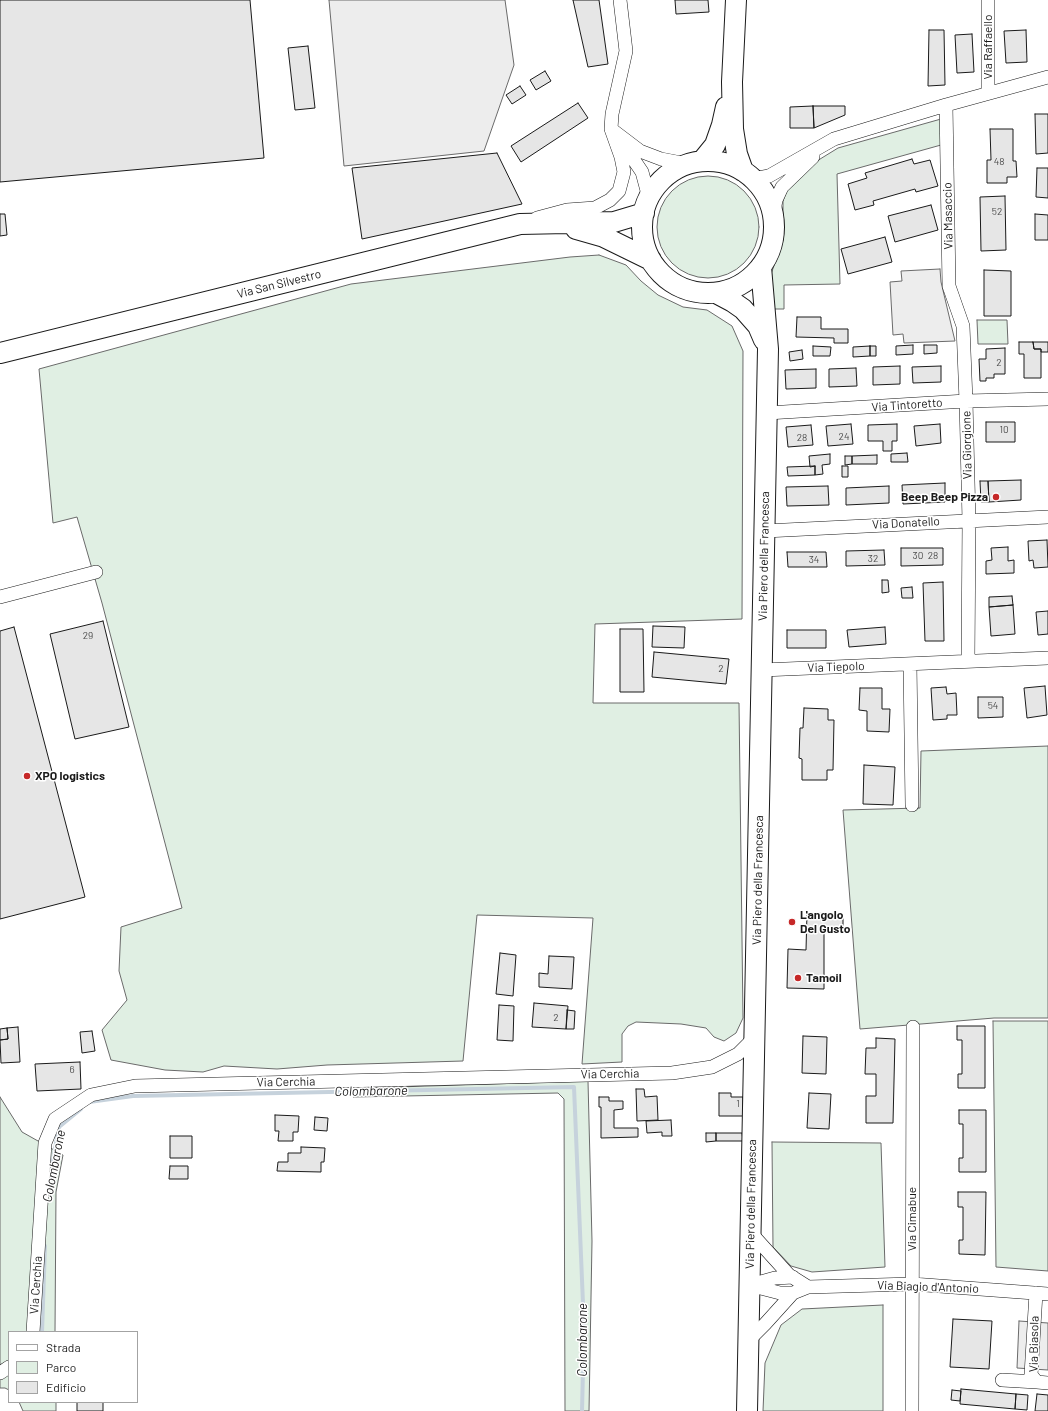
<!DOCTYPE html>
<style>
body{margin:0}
#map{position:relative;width:1048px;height:1411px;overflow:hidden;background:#fff;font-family:Barlow,sans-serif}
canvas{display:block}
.legend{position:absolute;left:8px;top:1331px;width:130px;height:72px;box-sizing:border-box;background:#fff;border:1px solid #a3a3a3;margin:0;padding:5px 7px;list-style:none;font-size:12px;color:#1a1a1a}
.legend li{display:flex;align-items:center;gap:8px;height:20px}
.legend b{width:20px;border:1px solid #a3a3a3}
</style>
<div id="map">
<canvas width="1048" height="1411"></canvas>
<ul class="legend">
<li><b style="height:5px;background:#fff"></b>Strada</li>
<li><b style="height:11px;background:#e0efe3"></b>Parco</li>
<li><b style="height:11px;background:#e6e6e6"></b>Edificio</li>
</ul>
</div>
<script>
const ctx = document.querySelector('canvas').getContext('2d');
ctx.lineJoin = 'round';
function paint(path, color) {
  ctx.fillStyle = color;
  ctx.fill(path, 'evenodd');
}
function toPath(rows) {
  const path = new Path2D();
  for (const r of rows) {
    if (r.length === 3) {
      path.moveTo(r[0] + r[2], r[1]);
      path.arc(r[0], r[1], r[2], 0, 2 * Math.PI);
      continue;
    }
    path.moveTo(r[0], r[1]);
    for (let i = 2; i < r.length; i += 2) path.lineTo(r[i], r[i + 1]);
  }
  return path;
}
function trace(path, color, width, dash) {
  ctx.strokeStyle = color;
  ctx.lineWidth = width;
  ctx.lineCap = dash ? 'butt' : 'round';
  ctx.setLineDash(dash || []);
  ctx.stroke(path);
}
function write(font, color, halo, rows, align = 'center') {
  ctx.font = font + ' Barlow,sans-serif';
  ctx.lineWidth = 3;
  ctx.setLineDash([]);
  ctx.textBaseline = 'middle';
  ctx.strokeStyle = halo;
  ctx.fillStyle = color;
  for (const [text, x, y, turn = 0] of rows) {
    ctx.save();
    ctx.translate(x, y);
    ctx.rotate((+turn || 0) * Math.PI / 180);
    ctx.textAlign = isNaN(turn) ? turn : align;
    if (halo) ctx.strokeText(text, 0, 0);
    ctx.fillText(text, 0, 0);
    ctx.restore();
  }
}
const green = toPath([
 [941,119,941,145,837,174,840,284,784,285,784,309,772,309,770,277,783,240,783,201,787,190,812,164,838,148,941,119],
 [708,227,51],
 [599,255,626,265,641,281,658,295,683,307,707,310,732,326,743,351,742,619,595,624,593,703,739,703,743,1018,736,1033,724,1041,714,1037,706,1028,681,1024,636,1022,628,1026,622,1034,622,1062,582,1064,593,918,477,915,463,1061,327,1065,277,1069,224,1066,203,1072,165,1070,111,1060,102,1030,127,1000,119,971,121,927,182,908,102,603,77,517,53,523,39,369,351,284,570,257,599,255],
 [977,320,1007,320,1008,344,978,344,977,320],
 [1048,746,1048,1018,994,1018,860,1029,843,810,920,808,921,751,1048,746],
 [993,1021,1048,1021,1048,1271,996,1267,993,1021],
 [588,1081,592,1241,589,1411,565,1411,564,1099,558,1093,353,1097,365,1088,588,1081],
 [0,1097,22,1132,63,1155,56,1192,55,1332,9,1332,9,1390,5,1388,0,1388,0,1097],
 [772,1142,881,1143,885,1267,812,1272,791,1266,773,1247,772,1142],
 [883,1305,883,1411,763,1411,765,1363,781,1325,802,1309,883,1305],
 [19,1402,56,1402,56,1411,23,1411,19,1402]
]);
paint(green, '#e0efe3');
trace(green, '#6a6a6a', 1);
const parking = toPath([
 [329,0,505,0,514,65,484,151,344,166,329,0],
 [940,269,941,282,955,341,904,343,903,334,893,335,890,282,902,281,901,271,940,269],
 [1019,1321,1048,1323,1048,1370,1017,1368,1019,1321]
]);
paint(parking, '#ededed');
trace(parking, '#6a6a6a', 1);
trace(toPath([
 [89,1102,133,1096,574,1087,584,1328,582,1411],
 [48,1187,59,1127,81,1109],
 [42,1332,45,1246]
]), '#c6d2dc', 4);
const building = toPath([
 [0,0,250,0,264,158,0,182,0,0],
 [573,0,599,0,608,64,588,67,573,0],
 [675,0,708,0,709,12,676,14,675,0],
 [929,30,944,30,945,85,928,86,929,30],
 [1026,30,1027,62,1006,63,1004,31,1026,30],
 [972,34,974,72,957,73,955,35,972,34],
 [308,46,315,108,295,110,288,48,308,46],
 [545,71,551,81,536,90,530,80,545,71],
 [520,86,526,95,512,104,506,95,520,86],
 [578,103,588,118,521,162,511,146,578,103],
 [813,106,845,106,845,115,814,128,813,106],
 [813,106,814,128,790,128,790,107,813,106],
 [1035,114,1048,114,1048,153,1036,154,1035,114],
 [990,129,1013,129,1013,161,1016,161,1017,177,1007,177,1007,183,987,183,987,160,991,160,990,129],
 [497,153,522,204,362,239,352,168,497,153],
 [912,159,914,164,930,160,938,186,916,192,915,189,873,201,874,205,855,210,848,184,867,178,865,173,912,159],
 [1037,168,1048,168,1048,198,1036,197,1037,168],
 [1005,196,1006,250,981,251,980,197,1005,196],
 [931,205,938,230,895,242,888,216,931,205],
 [0,214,5,214,7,235,0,236,0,214],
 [1035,214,1048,215,1048,240,1035,240,1035,214],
 [885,237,892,262,848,274,841,249,885,237],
 [984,270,1011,271,1011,316,984,316,984,270],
 [797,317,821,317,821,329,848,329,848,343,834,343,834,338,796,337,797,317],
 [1019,342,1033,342,1034,349,1041,349,1041,378,1024,378,1024,354,1019,354,1019,342],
 [1033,342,1048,342,1048,352,1041,352,1041,349,1034,349,1033,342],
 [913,345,913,354,896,355,896,346,913,345],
 [924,345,937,345,937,353,924,354,924,345],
 [813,346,831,347,830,356,813,356,813,346],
 [870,346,870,356,853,357,853,347,870,346],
 [870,346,876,346,876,356,870,356,870,346],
 [1005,348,1005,374,994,374,994,378,986,378,986,381,980,381,979,359,986,359,986,349,1005,348],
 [802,350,803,359,790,361,789,352,802,350],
 [900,366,900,384,873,385,873,367,900,366],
 [941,366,941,382,913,383,912,367,941,366],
 [856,368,857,386,829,387,829,369,856,368],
 [816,369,816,388,786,389,785,370,816,369],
 [986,422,1015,422,1015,442,986,442,986,422],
 [851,424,853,444,828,446,826,426,851,424],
 [897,424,897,441,892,441,892,451,883,451,883,441,868,441,868,425,897,424],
 [940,424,941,443,916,446,914,426,940,424],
 [811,425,813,445,788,447,786,427,811,425],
 [907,453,908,462,891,462,891,454,907,453],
 [830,454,830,464,822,465,823,474,815,475,815,466,810,467,809,456,830,454],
 [877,455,877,464,852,464,852,456,877,455],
 [845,456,852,456,852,464,845,465,845,456],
 [815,466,815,475,788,476,787,467,815,466],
 [842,466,848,466,848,477,842,477,842,466],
 [1021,480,1021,500,989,502,988,481,1021,480],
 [980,481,988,481,989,502,981,502,980,481],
 [945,483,945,502,903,504,902,485,945,483],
 [828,486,829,505,787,506,786,487,828,486],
 [889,486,889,503,846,505,846,488,889,486],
 [1047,540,1048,567,1034,568,1033,560,1029,561,1028,541,1047,540],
 [1008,547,1008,561,1014,560,1014,573,986,574,986,561,992,560,991,548,1008,547],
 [901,548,943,548,943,565,901,566,901,548],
 [884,550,885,565,846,566,846,551,884,550],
 [787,552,826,552,827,567,788,567,787,552],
 [882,580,888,580,889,592,882,593,882,580],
 [943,582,944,641,925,641,923,583,943,582],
 [912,587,913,598,902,598,901,588,912,587],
 [1012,596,1013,605,989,607,989,597,1012,596],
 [1013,605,1015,634,991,636,989,607,1013,605],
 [1048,611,1048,634,1038,635,1036,612,1048,611],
 [103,621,129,727,75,739,50,634,103,621],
 [653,626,685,627,684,648,652,647,653,626],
 [14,627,85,897,0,919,0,631,14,627],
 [885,627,886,644,849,647,847,630,885,627],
 [620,629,643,629,644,692,620,692,620,629],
 [787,630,826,630,826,648,787,648,787,630],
 [654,652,729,659,726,684,652,677,654,652],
 [1045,686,1047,715,1027,718,1024,688,1045,686],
 [946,687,947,694,956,693,957,715,947,715,947,719,933,720,931,688,946,687],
 [860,688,882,688,882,709,890,709,889,732,867,731,867,711,859,710,860,688],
 [978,697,1003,697,1003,717,978,718,978,697],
 [804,708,828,709,828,720,834,720,833,770,827,770,827,780,802,780,802,759,799,758,800,728,803,728,804,708],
 [864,765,895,767,893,805,863,804,864,765],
 [807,913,843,914,843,932,824,932,824,989,787,988,788,949,806,950,807,913],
 [500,953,516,955,513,996,496,994,500,953],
 [549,956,574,957,572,989,539,987,539,973,548,974,549,956],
 [534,1003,568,1006,566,1029,532,1027,534,1003],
 [499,1005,514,1006,513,1041,497,1040,499,1005],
 [567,1010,575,1011,574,1029,566,1029,567,1010],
 [957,1026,985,1026,985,1088,958,1088,958,1074,962,1074,962,1040,957,1040,957,1026],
 [18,1027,20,1062,1,1063,0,1040,8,1039,7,1028,18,1027],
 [7,1028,8,1039,0,1040,0,1029,7,1028],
 [92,1031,95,1051,82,1053,80,1032,92,1031],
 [803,1036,827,1037,826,1074,802,1073,803,1036],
 [876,1038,895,1039,893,1123,866,1123,866,1096,876,1096,876,1074,865,1074,866,1048,876,1048,876,1038],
 [80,1062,81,1089,37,1091,35,1064,80,1062],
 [636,1089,644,1089,645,1097,657,1096,658,1120,637,1121,636,1089],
 [719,1093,731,1093,731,1097,743,1097,743,1116,719,1116,719,1093],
 [809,1093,831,1094,829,1129,807,1128,809,1093],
 [599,1097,609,1097,609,1101,623,1101,623,1109,614,1110,614,1128,638,1128,638,1137,601,1138,601,1107,599,1107,599,1097],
 [959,1110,986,1110,986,1172,959,1172,959,1158,963,1158,963,1124,959,1124,959,1110],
 [275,1115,299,1116,298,1132,293,1132,293,1141,278,1141,279,1131,275,1131,275,1115],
 [315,1117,328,1118,327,1131,314,1130,315,1117],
 [671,1120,672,1136,662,1136,662,1132,647,1133,646,1121,671,1120],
 [706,1133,716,1133,716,1141,706,1142,706,1133],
 [716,1133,742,1133,743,1141,716,1141,716,1133],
 [170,1136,192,1136,192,1158,170,1158,170,1136],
 [301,1147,325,1148,324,1162,321,1162,321,1172,277,1171,278,1162,288,1162,288,1153,301,1153,301,1147],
 [170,1166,188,1166,188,1179,169,1179,170,1166],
 [958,1192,986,1192,985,1255,959,1254,959,1240,963,1240,963,1207,958,1207,958,1192],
 [953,1319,992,1321,989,1369,950,1367,953,1319],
 [961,1389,1016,1394,1015,1409,960,1404,961,1389],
 [952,1390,961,1391,960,1401,951,1400,952,1390],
 [1016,1394,1028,1395,1027,1410,1015,1409,1016,1394],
 [1037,1394,1048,1395,1048,1411,1035,1411,1037,1394],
 [77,1402,103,1402,103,1411,77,1411,77,1402]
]);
paint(building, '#e6e6e6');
trace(building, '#1a1a1a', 1);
const minor = toPath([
 [988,93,988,0],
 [946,105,949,286,963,326,966,401,969,520,968,661],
 [611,129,640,151,661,159,687,164],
 [621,141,642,172,649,198],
 [750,176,758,178,769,176,834,139,946,105,1048,77],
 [773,216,776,200,782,187,813,157],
 [537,218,567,210,595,208,610,200,619,191,624,172,621,157,611,129,612,114,626,51,620,0],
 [767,413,966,401,1048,399],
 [765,531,1048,517],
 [0,597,96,572],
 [910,664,912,805],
 [762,670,1048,658],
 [751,1233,789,1275,808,1287],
 [749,1285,780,1293,793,1293,808,1287,912,1284,1048,1294],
 [750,1285,775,1278,793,1277],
 [1036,1293,1031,1375,1037,1382,1048,1383],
 [33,1332,45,1143,55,1119,91,1095,135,1086,672,1073,712,1067,738,1054,754,1038],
 [748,1341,765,1324,793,1293],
 [0,1373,9,1367],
 [1002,1380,1037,1382],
 [912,1411,913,1027]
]);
const primary = toPath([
 [736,0,732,82,733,129,737,154,743,171],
 [702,161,715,145,722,125,726,107],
 [708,227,66],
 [576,229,604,237,651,260],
 [716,293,733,302,743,309,758,326,764,340],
 [0,353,520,224,614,222,644,213],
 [747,1411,768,349,761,267]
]);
trace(minor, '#1a1a1a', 14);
trace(primary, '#1a1a1a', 22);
trace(minor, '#fff', 13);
trace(primary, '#fff', 20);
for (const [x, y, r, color] of [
 [996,497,4,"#c62828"],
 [27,776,4,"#c62828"],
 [792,922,4,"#c62828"],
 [798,978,4,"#c62828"]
]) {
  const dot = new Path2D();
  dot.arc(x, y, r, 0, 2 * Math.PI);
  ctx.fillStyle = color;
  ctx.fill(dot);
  trace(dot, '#fff', 1.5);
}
write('10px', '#4d4d4d', null, [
 ["48",999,162],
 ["52",997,212],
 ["2",999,363],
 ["10",1004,430],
 ["24",844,437],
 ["28",802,438],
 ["30",918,556],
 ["28",933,556],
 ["32",873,559],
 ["34",814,560],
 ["29",88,636],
 ["2",721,669],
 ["54",993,706],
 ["2",556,1018],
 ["6",72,1070],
 ["1",738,1104]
]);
write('12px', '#1a1a1a', '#fff', [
 ["Via Raffaello",988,47,-90],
 ["Via Masaccio",948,216,-91],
 ["Via San Silvestro",279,284,-14],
 ["Via Tintoretto",907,405,-4],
 ["Via Giorgione",967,445,-91],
 ["Via Donatello",906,523,-3],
 ["Via Piero della Francesca",764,556,-89],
 ["Via Tiepolo",836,667,-2],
 ["Via Piero della Francesca",758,880,-89],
 ["Via Cerchia",610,1074,-1],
 ["Via Cerchia",286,1082,-1],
 ["Via Piero della Francesca",751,1204,-89],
 ["Via Cimabue",912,1219,-90],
 ["Via Cerchia",36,1285,-86],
 ["Via Biagio d'Antonio",928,1287,2],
 ["Via Biasola",1034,1344,-89]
]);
write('bold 12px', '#1a1a1a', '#fff', [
 ["Beep Beep Pizza",988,497,"right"],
 ["XPO logistics",35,776],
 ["L'angolo",800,915],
 ["Del Gusto",800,929],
 ["Tamoil",806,978]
], 'left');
write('italic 13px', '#1a1a1a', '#fff', [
 ["Colombarone",371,1091,-1],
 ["Colombarone",54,1166,-79],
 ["Colombarone",583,1340,-90]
]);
</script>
